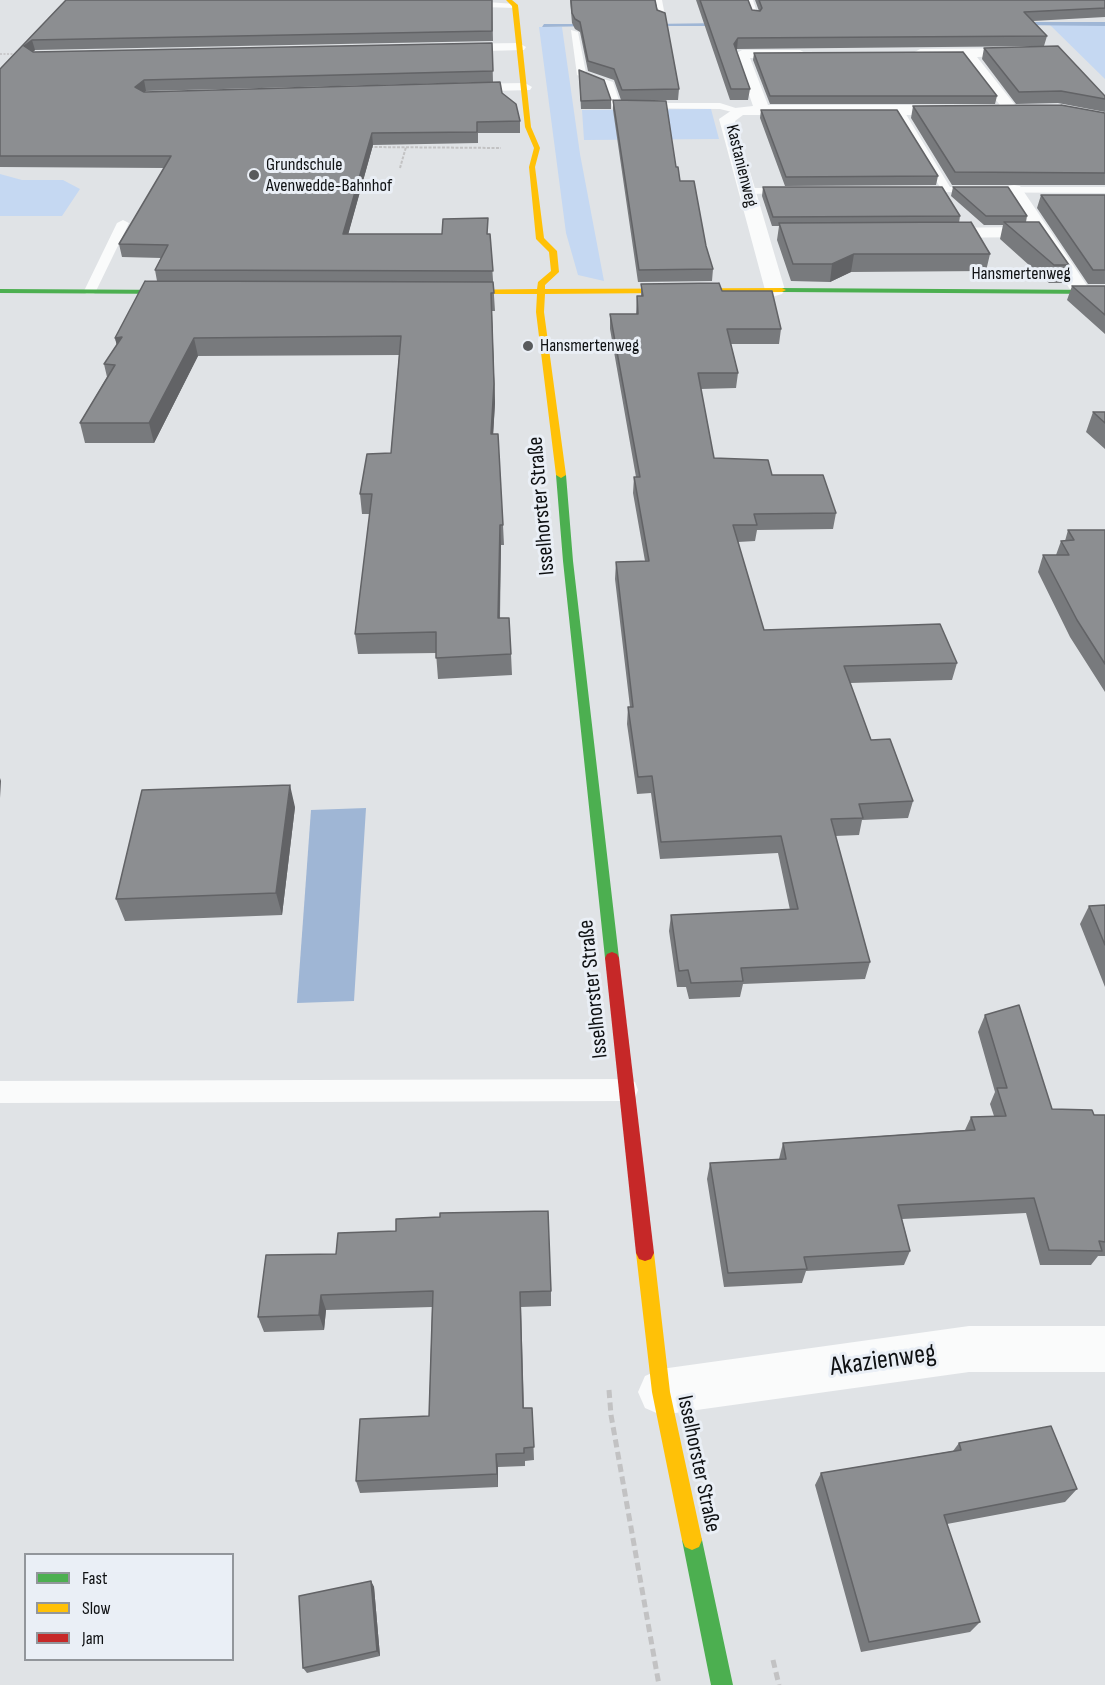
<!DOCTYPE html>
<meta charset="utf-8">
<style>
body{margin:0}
#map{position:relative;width:1105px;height:1685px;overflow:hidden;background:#e0e3e6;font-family:"Sofia Sans Condensed",sans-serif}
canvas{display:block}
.legend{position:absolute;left:24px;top:1553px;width:210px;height:108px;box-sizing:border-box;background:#eaeff6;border:2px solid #92969b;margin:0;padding:8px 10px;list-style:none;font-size:18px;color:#0e1012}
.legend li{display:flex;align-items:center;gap:12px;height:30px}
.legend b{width:30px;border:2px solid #92969b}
</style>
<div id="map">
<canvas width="1105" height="1685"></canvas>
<ul class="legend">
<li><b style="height:8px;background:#4caf50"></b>Fast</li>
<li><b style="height:8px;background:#ffc107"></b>Slow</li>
<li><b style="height:8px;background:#c62828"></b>Jam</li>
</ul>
</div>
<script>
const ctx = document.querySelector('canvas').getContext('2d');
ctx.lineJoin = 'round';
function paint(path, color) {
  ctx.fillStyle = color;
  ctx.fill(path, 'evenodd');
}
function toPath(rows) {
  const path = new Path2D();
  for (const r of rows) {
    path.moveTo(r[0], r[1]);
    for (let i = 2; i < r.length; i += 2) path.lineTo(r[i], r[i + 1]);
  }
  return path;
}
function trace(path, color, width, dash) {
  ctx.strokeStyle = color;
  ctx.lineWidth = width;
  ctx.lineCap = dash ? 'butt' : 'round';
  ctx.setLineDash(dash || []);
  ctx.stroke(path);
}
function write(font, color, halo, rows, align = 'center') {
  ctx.font = font + ' "Sofia Sans Condensed",sans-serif';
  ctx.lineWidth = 6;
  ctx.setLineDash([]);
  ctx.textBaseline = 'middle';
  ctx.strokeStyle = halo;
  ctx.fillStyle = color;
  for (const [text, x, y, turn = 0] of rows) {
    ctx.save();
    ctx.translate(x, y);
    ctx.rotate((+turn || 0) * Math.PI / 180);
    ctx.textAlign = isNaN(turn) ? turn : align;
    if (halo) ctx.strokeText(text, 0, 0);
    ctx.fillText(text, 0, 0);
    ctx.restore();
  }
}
paint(toPath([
 [1050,25,1105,25,1105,79],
 [539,27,562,27,580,154,604,281,578,275,566,233],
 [711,109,719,139,584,140,582,110],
 [0,174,22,180,63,180,80,189,62,216,0,216]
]), '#c5d8f2');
paint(toPath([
 [366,808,354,1001,297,1003,311,810]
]), '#9fb6d5');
paint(toPath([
 [1018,22,1105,22,1105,26,1016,25,1018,22],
 [724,23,726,26,646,26,649,24,724,23],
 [544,24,592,24,595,26,542,27,544,24]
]), '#9fb6d5');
trace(toPath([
 [0,54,17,54]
]), '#c2c2c3', 1.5, [2, 1.5]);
trace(toPath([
 [370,147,501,148],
 [400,168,406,147]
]), '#c2c2c3', 2, [3, 1.5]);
trace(toPath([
 [609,1390,611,1415,659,1685],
 [773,1660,779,1685]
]), '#c2c2c3', 5, [8, 4.5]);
paint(toPath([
 [458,0,515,4,519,6,515,8,483,7,458,0],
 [654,0,662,0,666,21,659,19,654,0],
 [745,0,753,0,759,19,753,19,745,0],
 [571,30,578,32,586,73,613,82,620,103,720,103,745,111,740,114,720,109,613,108,606,86,577,75,571,30],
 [899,108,904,111,950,187,1105,187,1105,193,912,192,912,188,916,187,940,187,894,111,899,108],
 [791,188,796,191,795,193,747,194,742,191,747,188,791,188],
 [123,220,129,223,96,291,94,294,86,294,84,291,117,223,123,220],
 [626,1079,635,1082,638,1090,635,1098,626,1101,0,1103,0,1081,626,1079]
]), '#fafbfb');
paint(toPath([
 [519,43,526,47,524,50,448,52,441,48,448,44,519,43],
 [1028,48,1035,52,1033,55,977,57,1019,110,1011,115,1006,113,963,57,920,57,913,53,920,49,1028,48],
 [742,50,800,50,807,54,800,58,750,58,768,105,957,105,965,110,957,115,743,115,735,121,785,290,782,294,775,296,768,294,765,290,719,119,735,108,753,106,735,54,742,50],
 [525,83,532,87,530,90,457,92,450,88,457,84,525,83],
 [1014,185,1020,186,1092,293,1089,297,1075,297,1036,237,931,238,925,237,922,233,925,229,931,228,1029,227,1005,190,1008,186,1014,185],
 [969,1326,1105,1326,1105,1372,969,1372,661,1415,645,1408,638,1392,645,1376,661,1369,969,1326]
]), '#fafbfb');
paint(toPath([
 [779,288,1105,290,1105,294,782,292,779,292,779,288],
 [0,289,184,290,188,292,184,294,0,293,0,289],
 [561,472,566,475,573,561,619,958,617,962,612,964,607,962,605,958,563,561,556,475,561,472],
 [692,1530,699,1533,702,1540,733,1685,711,1685,682,1540,685,1533,692,1530]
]), '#4caf50');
paint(toPath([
 [506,0,512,0,518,5,531,127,540,148,535,167,544,238,557,251,559,272,545,285,545,289,782,288,786,290,782,292,545,294,544,312,566,475,561,478,556,475,536,312,537,294,449,294,445,292,449,290,537,289,538,282,551,271,549,252,536,239,529,167,534,148,525,127,512,6,506,0],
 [645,1245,651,1247,654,1253,670,1392,702,1540,699,1547,692,1550,685,1547,682,1540,652,1392,636,1253,639,1247,645,1245]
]), '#ffc107');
paint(toPath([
 [612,952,617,954,619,958,654,1253,651,1259,645,1261,639,1259,636,1253,605,958,607,954,612,952]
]), '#c62828');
paint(toPath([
 [66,0,492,0,493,41,35,50,33,52,492,43,493,82,146,91,144,92,502,93,520,121,520,133,478,133,478,143,373,145,348,234,490,234,495,311,492,311,495,403,493,434,503,525,504,545,501,545,500,618,511,654,512,675,438,679,436,653,358,654,355,634,370,514,362,514,360,494,391,453,399,355,198,356,154,443,85,443,80,423,107,377,104,364,117,346,115,338,157,281,155,270,161,258,122,257,119,244,164,168,0,167,0,69],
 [570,0,655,0,679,89,678,100,644,100,676,167,680,181,706,246,713,269,712,281,638,282,613,110,613,100,621,100,614,80,588,71,580,32,575,29,572,23],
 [696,0,748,0,752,10,759,11,755,0,1105,0,1105,17,1033,21,1047,36,1044,46,737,49,736,50,750,89,748,100,730,100],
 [984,48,1105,96,1105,112,1058,103,1016,104,982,59],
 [754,53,997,96,995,104,770,104,753,60],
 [579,70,611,100,611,109,581,109],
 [913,106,1105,113,1105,185,952,185,911,118],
 [761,110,938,176,936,185,785,186,760,118],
 [763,187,960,216,959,223,990,254,986,271,851,272,830,282,791,281,777,240,779,226,772,226,762,196],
 [953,187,1027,216,1026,222,1069,265,1064,283,1049,283,1000,239,1003,225,984,225,951,196],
 [1041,195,1105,195,1105,284,1088,284,1037,208],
 [641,284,722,291,781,329,779,344,731,344,738,373,736,388,701,389,714,458,772,475,836,513,833,529,757,530,755,541,738,542,764,630,957,663,952,680,850,683,871,740,913,801,908,818,862,820,859,835,835,836,870,962,865,979,743,984,740,997,689,999,686,987,677,987,669,931,671,915,790,910,778,853,660,859,651,793,637,794,627,724,628,707,630,707,615,579,616,562,645,561,633,493,634,477,636,477,610,329,610,314,636,314,637,296,641,296],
 [1072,286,1105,286,1105,334,1067,300],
 [1093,412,1105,412,1105,449,1086,432],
 [1068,530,1105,530,1105,692,1070,637,1038,572,1043,555,1056,555,1061,541,1065,541],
 [295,807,282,915,125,921,116,899],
 [1105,905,1105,987,1080,924,1089,906],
 [985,1015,1052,1109,1094,1115,1105,1115,1105,1256,1098,1256,1091,1265,1040,1265,1026,1213,902,1219,910,1251,904,1265,806,1271,802,1283,724,1287,707,1179,710,1163,779,1159,783,1143,965,1130,971,1117,994,1116,990,1104,995,1092,978,1032],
 [266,1255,551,1291,551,1306,521,1307,524,1408,532,1408,534,1460,525,1461,525,1466,498,1467,498,1487,360,1493,356,1481,429,1416,432,1307,326,1310,324,1330,264,1332,258,1317],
 [959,1443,1077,1489,1065,1502,947,1524,980,1622,970,1632,861,1652,815,1485,821,1473,953,1451],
 [371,1581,374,1587,380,1656,307,1673,303,1668]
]), '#787a7d');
paint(toPath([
 [738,38,737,49,733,55,734,44],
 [32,40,35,50,27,57,24,46],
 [144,80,146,91,137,98,135,87],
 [372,133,373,145,345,246,343,234],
 [854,254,851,272,830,282,832,264],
 [491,293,495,403,492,454,491,434],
 [122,337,120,357,115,338],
 [194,338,198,356,154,443,149,423],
 [500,525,501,545,499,639,498,618],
 [0,778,1,781,0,798],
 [290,785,295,807,282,915,276,893],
 [321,1295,326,1310,324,1330,319,1315],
 [496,1454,498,1467,498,1487,497,1474],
 [371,1581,374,1587,380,1656,377,1651]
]), '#626366');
const building = toPath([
 [66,0,492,0,492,31,32,40,24,46,33,52,492,43,493,71,144,80,135,87,144,92,500,82,502,93,516,104,520,121,477,122,477,132,372,133,343,234,442,234,443,219,488,218,487,234,490,234,493,271,155,270,168,245,119,244,171,156,0,156,0,69,66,0],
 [571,0,655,0,657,10,665,13,679,89,622,90,614,69,588,61,580,22,575,19,572,13,571,0],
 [700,0,748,0,752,10,760,11,762,8,759,0,1105,0,1105,8,1024,12,1047,36,738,38,734,44,750,89,731,89,700,0],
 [1058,46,1105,96,1105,99,1061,91,1019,92,984,48,1058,46],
 [963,52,997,96,770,96,754,53,963,52],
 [579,70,604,80,611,100,581,101,579,70],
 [613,100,666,101,676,167,678,167,680,181,694,181,706,246,713,269,639,270,613,100],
 [1061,105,1105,113,1105,173,955,172,913,106,1061,105],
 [761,110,897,110,938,176,786,177,761,110],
 [763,187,942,187,960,216,773,217,763,187],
 [953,187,1008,187,1027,216,986,216,953,187],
 [1041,195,1105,195,1105,270,1093,270,1041,195],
 [971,222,990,254,854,254,832,264,793,264,779,223,971,222],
 [1004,222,1039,222,1069,265,1054,265,1004,222],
 [145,281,493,282,494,293,491,293,494,384,491,434,498,434,503,525,500,525,498,618,509,618,511,654,436,658,436,632,355,634,372,494,360,494,367,454,391,453,401,336,194,338,149,423,80,423,115,365,104,364,122,337,115,338,145,281],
 [719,283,722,291,772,291,781,329,727,329,738,373,698,373,714,458,768,460,772,475,823,475,836,513,754,514,757,525,733,525,764,630,940,624,957,663,844,666,871,740,890,739,913,801,859,804,863,818,831,819,870,962,741,968,743,981,691,983,688,970,679,971,671,915,798,909,781,836,661,842,652,776,638,777,628,707,633,707,616,562,649,561,634,477,640,477,610,314,638,314,637,296,643,296,641,284,719,283],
 [1072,286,1105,286,1105,315,1072,286],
 [1093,412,1105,412,1105,423,1093,412],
 [1068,530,1105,530,1105,664,1077,620,1043,555,1069,555,1061,541,1074,540,1068,530],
 [290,785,276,893,116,899,142,790,290,785],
 [1105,905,1105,945,1089,906,1105,905],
 [1019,1005,1052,1109,1092,1110,1094,1115,1105,1115,1105,1242,1099,1241,1102,1251,1049,1250,1034,1198,898,1205,910,1251,804,1257,807,1269,728,1273,710,1163,786,1159,783,1143,975,1130,971,1117,1006,1116,997,1088,1007,1088,985,1015,1019,1005],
 [548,1211,551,1291,520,1292,523,1408,532,1408,534,1447,524,1448,524,1453,496,1454,497,1474,356,1481,360,1419,429,1416,433,1291,321,1295,319,1315,258,1317,266,1255,336,1254,338,1233,396,1231,396,1219,440,1217,440,1213,548,1211],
 [1051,1426,1077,1489,944,1515,980,1622,869,1642,821,1473,961,1450,959,1443,1051,1426],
 [371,1581,377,1651,303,1668,299,1596,371,1581]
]);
paint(building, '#8c8e91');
trace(building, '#626366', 1.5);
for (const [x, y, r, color] of [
 [254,175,6,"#585a5c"],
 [528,346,6,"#585a5c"]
]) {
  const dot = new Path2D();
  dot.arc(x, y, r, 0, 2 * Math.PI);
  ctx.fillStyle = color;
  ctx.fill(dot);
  trace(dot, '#eaeff6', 2);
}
write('18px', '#0e1012', '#eaeff6', [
 ["Grundschule",266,165],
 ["Avenwedde-Bahnhof",266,186],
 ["Hansmertenweg",540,346]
], 'left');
write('18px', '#0e1012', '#eaeff6', [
 ["Kastanienweg",741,166,76],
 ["Hansmertenweg",1021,274]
]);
write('22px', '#0e1012', '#eaeff6', [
 ["Isselhorster Straße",542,506,-95],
 ["Isselhorster Straße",594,989,-96],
 ["Isselhorster Straße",698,1464,78]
]);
write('27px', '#0e1012', '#eaeff6', [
 ["Akazienweg",883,1361,-8]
]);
</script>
